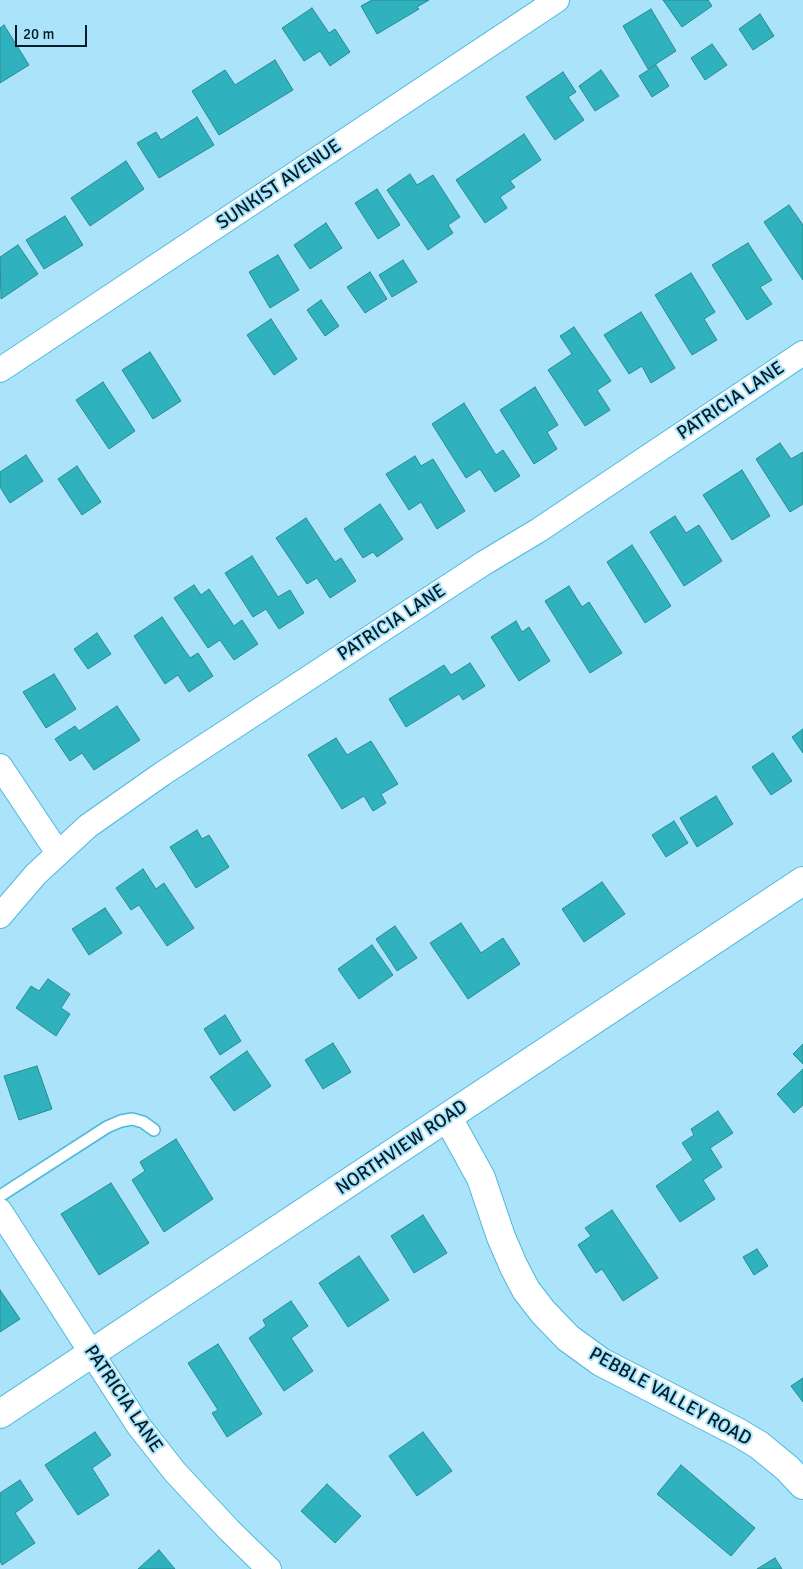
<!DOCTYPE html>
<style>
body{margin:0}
#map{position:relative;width:803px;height:1569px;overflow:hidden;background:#abe4fa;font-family:Signika,sans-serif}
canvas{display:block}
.scale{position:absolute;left:15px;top:25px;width:72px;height:22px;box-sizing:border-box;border:2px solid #001d28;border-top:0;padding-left:6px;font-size:15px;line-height:18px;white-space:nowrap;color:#001d28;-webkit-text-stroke:4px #abe4fa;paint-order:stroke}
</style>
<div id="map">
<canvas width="803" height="1569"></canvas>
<div class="scale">20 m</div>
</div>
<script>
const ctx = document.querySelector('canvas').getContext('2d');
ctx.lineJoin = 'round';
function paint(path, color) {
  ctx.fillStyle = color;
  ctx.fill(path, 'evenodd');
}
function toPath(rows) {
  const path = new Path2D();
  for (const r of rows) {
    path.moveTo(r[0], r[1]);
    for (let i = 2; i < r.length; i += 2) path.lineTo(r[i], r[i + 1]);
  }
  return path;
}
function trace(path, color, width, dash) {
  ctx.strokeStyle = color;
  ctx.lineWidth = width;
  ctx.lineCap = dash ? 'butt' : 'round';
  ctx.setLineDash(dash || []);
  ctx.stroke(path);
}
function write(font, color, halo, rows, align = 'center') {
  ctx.font = font + ' Signika,sans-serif';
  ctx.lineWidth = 4;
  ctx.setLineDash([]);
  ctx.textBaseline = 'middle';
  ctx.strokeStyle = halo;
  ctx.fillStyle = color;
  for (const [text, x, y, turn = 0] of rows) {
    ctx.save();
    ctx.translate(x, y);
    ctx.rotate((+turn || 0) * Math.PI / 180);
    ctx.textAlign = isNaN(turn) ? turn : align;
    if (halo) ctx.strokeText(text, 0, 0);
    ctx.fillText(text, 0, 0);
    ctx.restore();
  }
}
const building = toPath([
 [372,0,429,0,417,7,419,9,377,34,361,6,372,0],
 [663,0,708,0,712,6,682,27,663,0],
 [312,8,329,33,335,29,350,52,330,66,320,51,304,61,282,28,312,8],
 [651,9,676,51,648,69,623,26,651,9],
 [760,14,774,36,753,50,739,29,760,14],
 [4,25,29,65,0,83,0,28,4,25],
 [712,44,727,65,705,80,691,58,712,44],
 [275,60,293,90,219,135,192,91,225,70,235,85,275,60],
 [656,65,669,86,652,97,639,76,656,65],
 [601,70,619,96,595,111,579,86,601,70],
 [563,72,576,92,568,97,584,120,555,140,526,97,563,72],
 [197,117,214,145,159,178,137,143,156,132,161,140,197,117],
 [524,134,541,160,510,181,515,187,500,197,507,208,485,223,456,180,524,134],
 [126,161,144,189,90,226,71,198,126,161],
 [410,174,417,185,433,175,460,217,448,225,453,233,428,250,387,190,410,174],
 [377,189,400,225,378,239,355,203,377,189],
 [789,205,803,225,803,280,764,222,789,205],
 [65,216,83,245,44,269,26,240,65,216],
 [326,223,342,248,310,269,294,245,326,223],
 [748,243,772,280,760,287,772,304,747,320,712,265,748,243],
 [18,245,38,274,1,299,0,257,18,245],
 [278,255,299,290,270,308,249,272,278,255],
 [403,260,417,282,392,297,379,275,403,260],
 [370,272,387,299,365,313,347,287,370,272],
 [691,273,715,312,704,319,717,340,692,355,655,295,691,273],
 [321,300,339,326,325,336,307,310,321,300],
 [641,312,675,368,651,383,642,366,629,374,604,335,641,312],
 [271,319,297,359,274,375,247,335,271,319],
 [574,327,611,381,597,390,610,410,585,426,548,370,572,354,560,336,574,327],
 [150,352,181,401,153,419,122,370,150,352],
 [103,382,135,431,109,449,76,400,103,382],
 [535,387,558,425,547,432,557,449,534,464,500,410,535,387],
 [464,403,496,455,503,450,520,476,495,492,480,469,466,478,432,424,464,403],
 [780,443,791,459,803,452,803,504,790,512,756,459,780,443],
 [26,455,43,481,10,503,0,487,0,472,26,455],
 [415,456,421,466,433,459,465,511,437,529,421,502,409,510,386,474,415,456],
 [77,466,101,502,82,515,58,479,77,466],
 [742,470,770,516,732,540,703,495,742,470],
 [380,504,403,539,377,557,373,552,363,558,344,529,380,504],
 [675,516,686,533,699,525,722,561,684,586,650,532,675,516],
 [306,518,335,562,341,558,356,581,330,598,317,578,307,584,276,538,306,518],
 [632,545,671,606,645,623,607,562,632,545],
 [252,556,278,597,290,590,304,613,279,629,266,609,253,617,225,573,252,556],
 [194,585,201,595,209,589,234,626,242,620,258,644,234,660,220,640,208,648,174,598,194,585],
 [569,586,582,607,589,602,622,653,590,673,545,601,569,586],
 [162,617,190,658,198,653,213,676,189,692,178,675,165,684,134,636,162,617],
 [516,621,522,632,529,627,550,661,519,681,491,637,516,621],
 [97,633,111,654,88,669,74,649,97,633],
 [470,663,485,686,463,700,459,694,406,727,389,699,444,665,451,675,470,663],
 [54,674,76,709,46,728,23,692,54,674],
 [117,706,140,740,94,770,82,753,70,761,55,739,75,726,79,731,117,706],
 [803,729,803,753,792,737,803,729],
 [336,738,347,755,371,741,398,784,381,794,386,803,373,811,364,796,342,809,308,755,336,738],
 [773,753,792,781,771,795,752,767,773,753],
 [716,796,733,824,697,847,680,818,716,796],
 [674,821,688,843,666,857,652,835,674,821],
 [197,830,202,839,209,835,229,867,196,888,170,847,197,830],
 [143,869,156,889,164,883,194,928,167,946,139,905,131,910,116,888,143,869],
 [602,882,625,914,584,942,562,909,602,882],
 [105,908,122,933,89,955,72,929,105,908],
 [461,923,481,953,503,938,520,964,468,999,430,943,461,923],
 [395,926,417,958,397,971,376,939,395,926],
 [372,945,393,975,359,999,338,969,372,945],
 [48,979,70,994,61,1008,70,1014,56,1036,16,1008,31,986,39,991,48,979],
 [225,1015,241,1041,220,1055,204,1029,225,1015],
 [333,1043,351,1072,323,1089,305,1060,333,1043],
 [803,1044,803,1064,793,1054,803,1044],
 [247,1051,271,1086,234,1111,210,1077,247,1051],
 [37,1066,52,1109,19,1120,4,1076,37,1066],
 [803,1069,803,1105,794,1113,777,1094,803,1069],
 [718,1111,733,1133,710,1148,722,1167,703,1180,715,1199,680,1222,656,1186,693,1160,682,1143,694,1135,691,1129,718,1111],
 [176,1139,213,1199,164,1232,132,1180,145,1171,140,1162,176,1139],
 [111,1183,149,1243,99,1275,61,1214,111,1183],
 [612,1210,658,1278,623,1301,602,1269,596,1273,578,1245,591,1236,585,1228,612,1210],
 [423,1215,447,1253,414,1273,391,1236,423,1215],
 [757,1249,768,1266,754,1275,743,1257,757,1249],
 [359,1256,389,1300,348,1327,319,1283,359,1256],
 [0,1290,20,1319,0,1332,0,1290],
 [291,1301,308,1326,291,1338,313,1371,284,1391,249,1338,266,1326,263,1320,291,1301],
 [218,1344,262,1414,227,1437,212,1413,218,1410,188,1363,218,1344],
 [803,1378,803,1402,791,1386,803,1378],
 [95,1432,111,1455,92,1468,109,1495,78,1515,45,1465,95,1432],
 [423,1432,452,1471,417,1496,389,1456,423,1432],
 [681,1465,755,1528,731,1556,657,1494,681,1465],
 [20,1480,33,1500,15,1513,35,1543,2,1565,0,1561,0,1493,20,1480],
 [327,1484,361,1516,335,1543,301,1511,327,1484],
 [159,1550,175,1569,138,1569,159,1550],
 [775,1558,782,1569,757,1569,775,1558]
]);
paint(building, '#2fb2be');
trace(building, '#298a92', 1);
const lane = toPath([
 [0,1196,107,1127,121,1121,132,1119,143,1122,154,1130]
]);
const street = toPath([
 [0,370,557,0],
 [0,766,58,853],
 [0,916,36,874,88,826,162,774,484,563,539,530,803,353],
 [0,1211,138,1425,175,1472,229,1530,269,1569]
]);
const secondary = toPath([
 [448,1118,481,1178,501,1237,514,1267,526,1290,543,1312,568,1338,601,1362,739,1433,759,1445,787,1468,803,1485],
 [0,1414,803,881]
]);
trace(lane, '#4eb8db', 14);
trace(street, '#4eb8db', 26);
trace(secondary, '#4eb8db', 30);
trace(lane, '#fff', 11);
trace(street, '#fff', 24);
trace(secondary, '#fff', 28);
write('19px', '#001d28', '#abe4fa', [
 ["SUNKIST AVENUE",279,185,-34],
 ["PATRICIA LANE",731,401,-34],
 ["PATRICIA LANE",392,623,-33],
 ["NORTHVIEW ROAD",402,1148,-34],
 ["PEBBLE VALLEY ROAD",670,1397,29],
 ["PATRICIA LANE",123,1399,56]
]);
</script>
